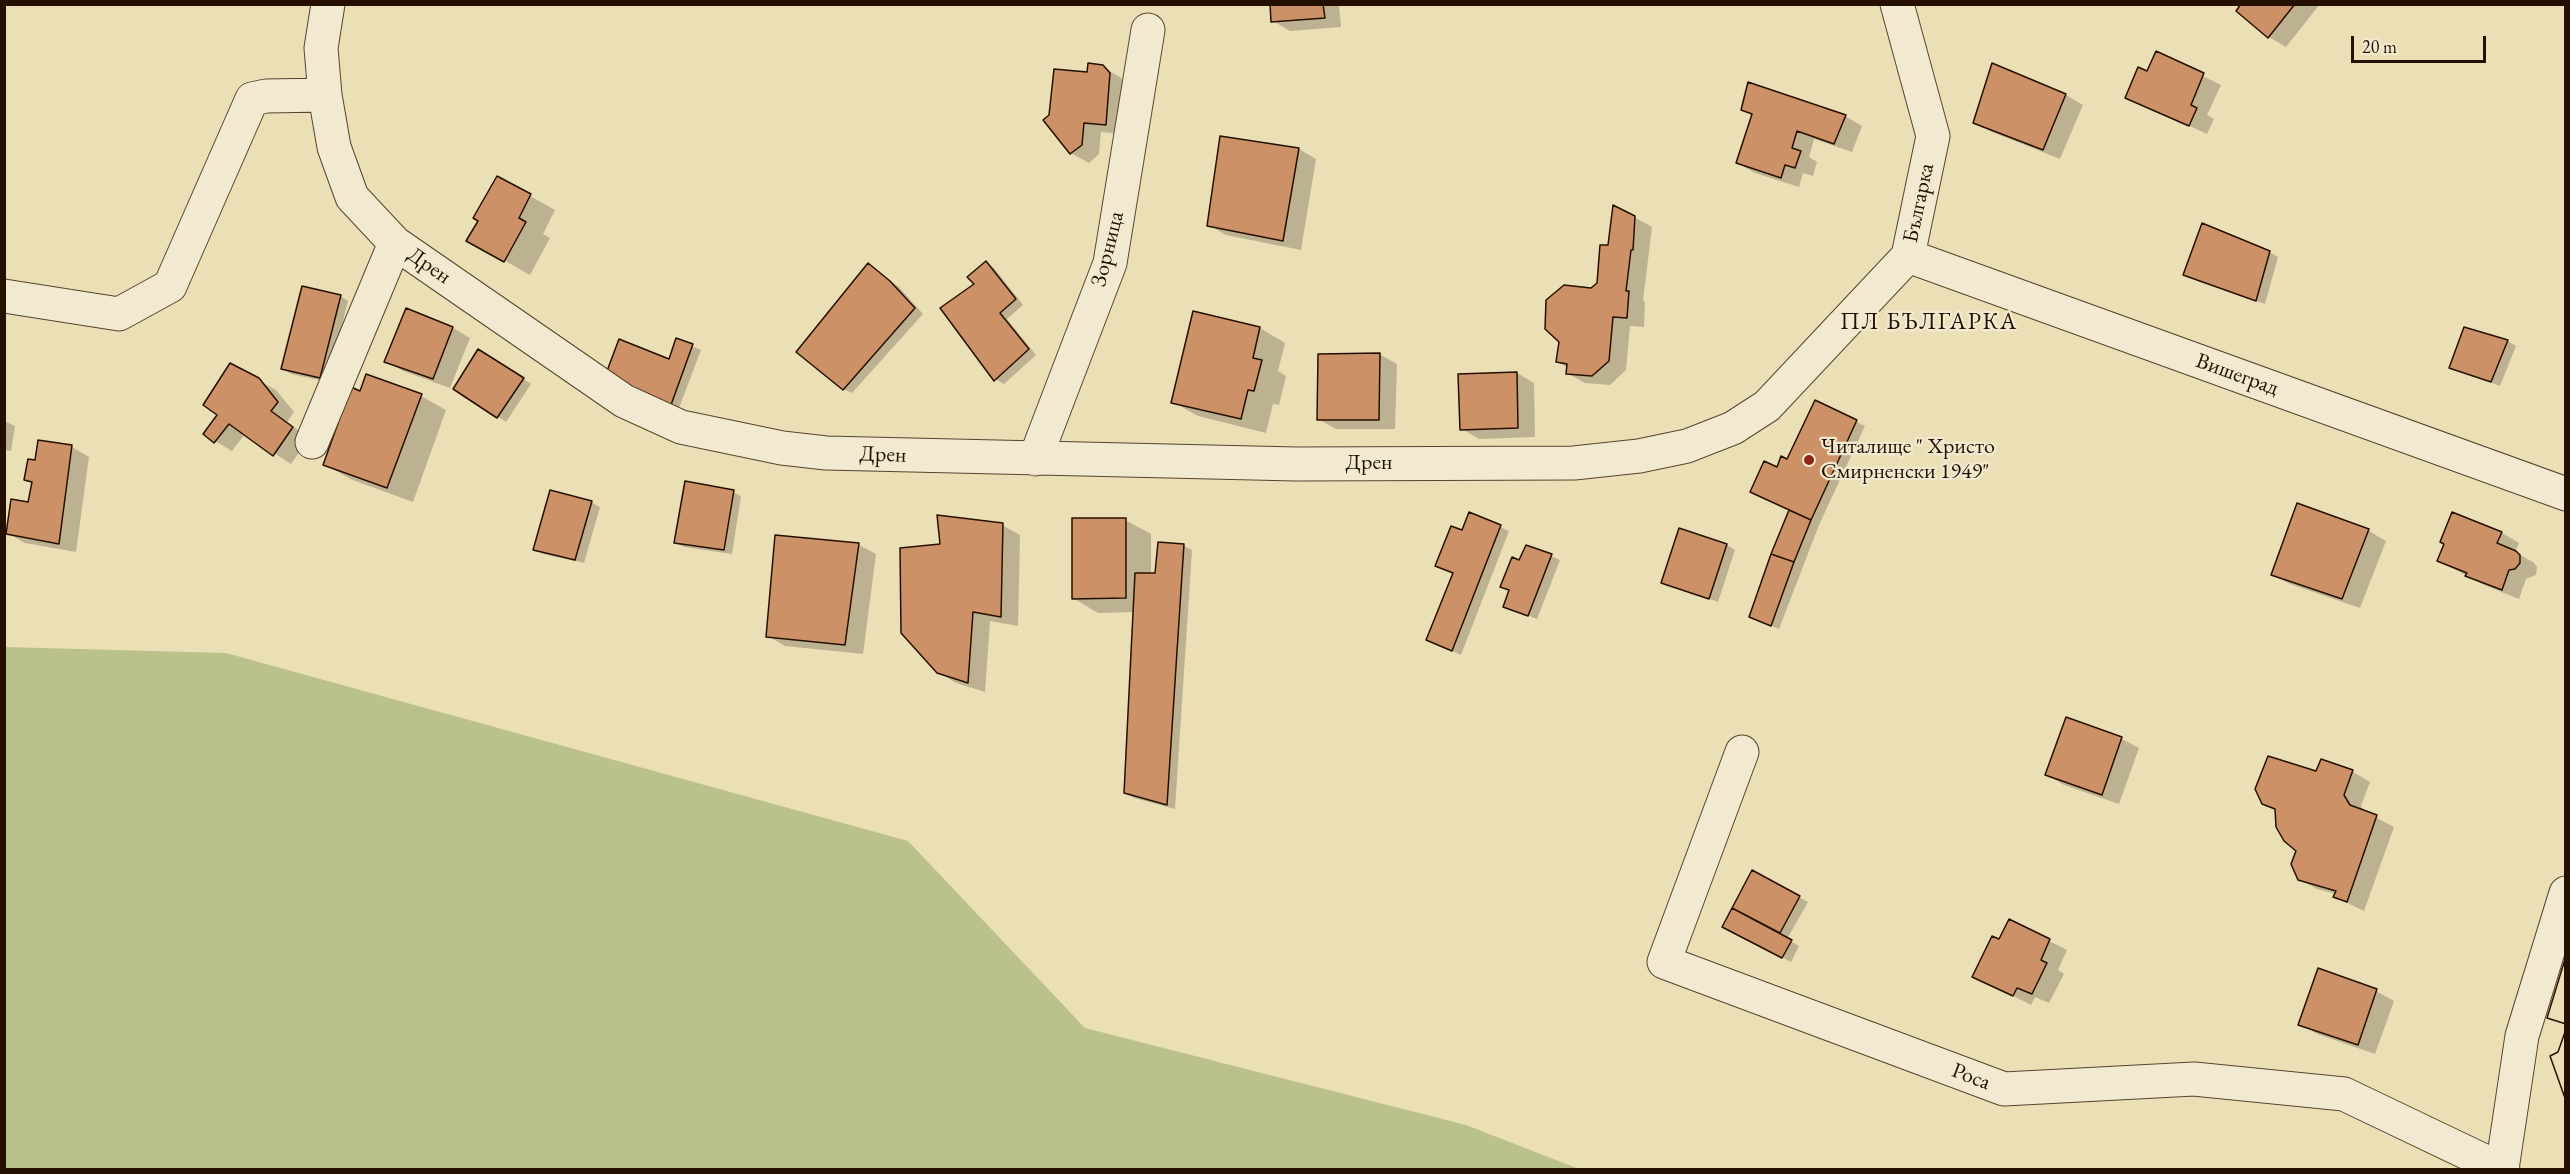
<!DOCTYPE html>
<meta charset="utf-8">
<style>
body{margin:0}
#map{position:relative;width:2570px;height:1174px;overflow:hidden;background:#ebdfb6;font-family:"EB Garamond",serif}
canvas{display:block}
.frame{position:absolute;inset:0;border:6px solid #251000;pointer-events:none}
.scale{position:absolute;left:2351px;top:36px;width:135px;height:27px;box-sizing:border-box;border:3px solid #251000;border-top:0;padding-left:8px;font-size:18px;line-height:21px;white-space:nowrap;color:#251000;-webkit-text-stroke:4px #f2ead0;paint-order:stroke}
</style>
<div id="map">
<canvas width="2570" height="1174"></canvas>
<div class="frame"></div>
<div class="scale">20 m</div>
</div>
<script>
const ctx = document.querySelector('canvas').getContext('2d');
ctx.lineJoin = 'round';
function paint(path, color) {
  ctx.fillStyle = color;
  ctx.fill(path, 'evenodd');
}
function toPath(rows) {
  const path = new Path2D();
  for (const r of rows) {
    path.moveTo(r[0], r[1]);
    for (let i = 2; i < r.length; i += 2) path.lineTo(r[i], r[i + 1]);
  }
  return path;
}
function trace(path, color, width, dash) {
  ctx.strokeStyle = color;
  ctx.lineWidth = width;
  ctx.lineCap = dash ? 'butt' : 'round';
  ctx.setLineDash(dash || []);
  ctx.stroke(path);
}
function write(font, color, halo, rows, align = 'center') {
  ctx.font = font + ' "EB Garamond",serif';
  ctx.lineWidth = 4.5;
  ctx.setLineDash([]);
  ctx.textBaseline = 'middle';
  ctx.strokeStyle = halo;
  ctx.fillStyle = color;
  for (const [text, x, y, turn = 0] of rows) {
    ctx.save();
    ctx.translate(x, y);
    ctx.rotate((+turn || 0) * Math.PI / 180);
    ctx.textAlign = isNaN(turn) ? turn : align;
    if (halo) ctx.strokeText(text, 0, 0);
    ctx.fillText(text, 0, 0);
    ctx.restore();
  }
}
paint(toPath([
 [5,647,226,653,908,841,1085,1028,1466,1125,1579,1169,5,1169]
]), '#bbc18b');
paint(toPath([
 [1271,4,1339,4,1341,27,1290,31,1273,21],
 [2243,4,2320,4,2286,47,2269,37,2238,11],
 [2156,53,2221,85,2207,115,2214,119,2207,134,2127,97,2148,73],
 [1993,65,2066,95,2083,105,2060,159,1992,132,1975,122],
 [1102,67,1120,77,1127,85,1123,134,1101,132,1099,154,1089,163,1071,153,1088,74],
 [1742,109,1845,116,1862,126,1852,152,1814,139,1809,157,1817,162,1813,176,1803,173,1799,187,1755,173,1737,163,1753,116],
 [1299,149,1316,159,1301,250,1226,235,1209,225],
 [498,178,555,210,543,234,550,238,530,275,469,240],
 [1634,217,1652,227,1643,301,1645,302,1644,327,1630,326,1626,370,1610,385,1585,383,1567,373,1568,368,1558,362,1592,290,1599,284,1609,247],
 [2269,252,2278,257,2265,304,2185,274],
 [986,263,994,268,1023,305,1007,319,1036,355,1004,384,995,379,976,284],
 [868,265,899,287,923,314,852,393,843,389],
 [340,296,348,301,328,382,291,374,283,369],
 [407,310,453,328,470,338,450,388,403,371,386,361],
 [1260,328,1285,343,1278,371,1286,376,1279,405,1273,404,1266,433,1198,416,1173,402],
 [2465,329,2508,341,2516,346,2500,386,2451,367],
 [677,340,701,350,679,408,614,383,670,361],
 [1379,354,1397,364,1395,429,1336,429,1318,419],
 [487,355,531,384,506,422,455,388],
 [1517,373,1534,383,1535,437,1479,439,1462,429],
 [258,380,276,390,294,412,287,422,309,438,291,464,245,434,232,451,215,441],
 [361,393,421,396,446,410,413,502,350,479,325,464],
 [1816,402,1865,426,1819,525,1779,629,1751,617,1790,510,1760,496,1777,469,1788,461],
 [4,421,15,426,11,451,4,450],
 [40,442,72,447,89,457,76,552,25,543,7,533,29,504,33,484,25,480,36,462],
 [733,492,741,496,732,554,684,547,675,543],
 [591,502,600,507,584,563,543,554,534,549],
 [2298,505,2369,531,2386,541,2360,608,2290,584,2273,575],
 [1470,514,1509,531,1461,655,1428,640,1455,574,1445,570],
 [2453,514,2502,533,2519,543,2515,552,2533,562,2537,567,2536,575,2526,579,2519,599,2484,585,2439,561],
 [1125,520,1151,534,1151,574,1157,574,1184,546,1192,550,1175,809,1134,798,1125,793,1134,612,1098,613,1073,598],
 [1002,525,1020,535,1018,626,990,621,985,692,956,683,938,672,942,546],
 [777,536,859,545,876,554,863,654,785,646,768,636],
 [1727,545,1735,550,1718,602,1663,582],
 [1551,556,1560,560,1537,619,1504,606,1511,591,1502,586,1520,562],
 [2067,719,2122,739,2139,748,2119,804,2064,785,2047,775],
 [2322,761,2353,772,2370,782,2361,806,2365,812,2394,827,2364,911,2335,897,2336,894,2317,889,2299,879,2298,851,2277,811,2263,803,2317,773],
 [1753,872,1808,902,1787,939,1799,946,1791,962,1724,926],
 [2010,921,2067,950,2058,970,2064,974,2049,1003,2035,997,2031,1005,1974,976,2000,941],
 [2319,970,2376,991,2394,1001,2375,1054,2317,1034,2300,1024]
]), '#0003');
const building = toPath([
 [1270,4,1323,4,1325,18,1271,22,1270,4],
 [2241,4,2295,4,2268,38,2236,11,2241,4],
 [2156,51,2204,73,2191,105,2197,108,2189,126,2125,98,2138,67,2147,71,2156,51],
 [1088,63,1103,65,1110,73,1106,125,1084,123,1082,145,1070,154,1043,120,1049,115,1054,69,1087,72,1088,63],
 [1992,63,2066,94,2043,150,1973,123,1992,63],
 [1748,82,1846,115,1834,144,1797,131,1792,148,1801,151,1795,168,1785,165,1781,178,1736,163,1752,114,1741,110,1748,82],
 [1220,136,1299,148,1283,241,1207,226,1220,136],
 [497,176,531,194,519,218,526,222,504,262,466,241,478,221,473,218,497,176],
 [1613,205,1635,216,1633,250,1631,250,1626,291,1629,291,1627,318,1613,317,1609,361,1592,376,1566,374,1567,364,1556,362,1559,342,1545,329,1546,300,1564,285,1591,288,1597,283,1600,245,1608,245,1613,205],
 [2202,223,2270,251,2256,301,2183,275,2202,223],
 [986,261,1016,299,1000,313,1029,349,994,381,940,308,974,284,967,277,986,261],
 [868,263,890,281,915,308,843,390,796,352,868,263],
 [302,286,341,295,320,378,281,369,302,286],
 [406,308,453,327,433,379,384,362,406,308],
 [1193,311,1260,327,1253,358,1262,360,1254,391,1248,390,1241,419,1171,403,1193,311],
 [2464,327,2508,340,2491,382,2449,368,2464,327],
 [676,338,693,344,671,405,604,379,619,339,669,359,676,338],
 [478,349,524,378,497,418,453,389,478,349],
 [1380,353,1379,420,1317,420,1318,354,1380,353],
 [230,363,259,378,278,402,271,411,293,427,273,456,229,424,214,443,203,434,217,415,203,405,230,363],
 [1517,372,1518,428,1460,430,1458,374,1517,372],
 [366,374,422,394,387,488,323,465,351,387,360,391,366,374],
 [1815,400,1857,420,1811,520,1750,492,1764,461,1777,467,1781,456,1787,459,1815,400],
 [38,440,72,445,59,544,6,534,11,499,28,502,32,482,24,480,28,459,35,460,38,440],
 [685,481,734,490,724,550,674,543,685,481],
 [550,490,592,501,575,560,533,550,550,490],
 [2297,503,2369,529,2342,599,2271,575,2297,503],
 [1789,510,1811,520,1794,562,1771,554,1789,510],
 [1469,512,1501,525,1452,651,1426,640,1453,573,1435,566,1451,526,1462,530,1469,512],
 [2452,512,2502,532,2497,543,2516,551,2520,555,2520,563,2515,569,2509,570,2502,590,2465,576,2467,573,2437,561,2444,544,2440,542,2452,512],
 [937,515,1003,523,1001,617,973,612,968,683,937,673,901,633,900,548,940,544,937,515],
 [1072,518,1126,518,1126,598,1072,599,1072,518],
 [1679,528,1727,544,1709,599,1661,583,1679,528],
 [775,535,859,543,845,645,766,637,775,535],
 [1158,542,1184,544,1167,805,1124,793,1135,573,1155,573,1158,542],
 [1526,545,1552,554,1528,616,1503,607,1509,590,1500,587,1512,557,1519,560,1526,545],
 [1771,554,1794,562,1771,626,1749,617,1771,554],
 [2066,717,2122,737,2102,795,2045,775,2066,717],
 [2268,756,2316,771,2321,759,2353,770,2344,795,2350,805,2377,815,2347,902,2333,897,2336,891,2298,880,2291,864,2296,851,2284,841,2276,827,2275,809,2262,804,2255,789,2268,756],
 [1752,870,1800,896,1780,933,1732,908,1752,870],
 [1732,908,1792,940,1782,958,1722,927,1732,908],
 [2009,919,2050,939,2041,960,2047,963,2032,994,2017,988,2013,996,1972,977,1992,936,1999,939,2009,919],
 [2566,956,2566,1024,2547,1018,2566,956],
 [2566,956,2566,1024,2547,1018,2566,956],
 [2318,968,2377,989,2358,1045,2298,1025,2318,968],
 [2566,1029,2566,1101,2550,1056,2558,1052,2566,1029],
 [2566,1029,2566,1101,2550,1056,2558,1052,2566,1029]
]);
paint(building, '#cd9167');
trace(building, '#251000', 1.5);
const minor = toPath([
 [328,4,321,48,325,95,334,147,352,197,395,243,624,401,681,427,782,448,826,453,1296,464,1574,463,1639,456,1687,446,1733,428,1767,406,1908,256,1933,136,1897,4],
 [1908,256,2566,494],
 [4,296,119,314,170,286,252,99,266,96,325,95],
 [312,442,395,243],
 [1035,459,1110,263,1148,30],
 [1742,752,1664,962,2004,1089,2194,1079,2344,1094,2503,1170],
 [2502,1169,2522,1036,2566,893]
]);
trace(minor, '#56442e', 35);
trace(minor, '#f2ead0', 33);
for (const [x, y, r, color] of [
 [1809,460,6,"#8f2418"]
]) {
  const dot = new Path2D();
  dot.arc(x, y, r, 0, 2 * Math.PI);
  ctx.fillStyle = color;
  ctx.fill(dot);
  trace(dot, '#f2ead0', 2);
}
write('22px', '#251000', '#f2ead0', [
 ["Българка",1919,203,-78],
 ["Зорница",1108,249,-76],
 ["Дрен",429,266,35],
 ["Вишеград",2237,375,20],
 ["Дрен",883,455,2],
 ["Дрен",1369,463],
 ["Роса",1971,1077,21]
]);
write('22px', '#251000', '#f2ead0', [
 ["Читалище \" Христо",1821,447],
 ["Смирненски 1949\"",1821,472]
], 'left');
ctx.letterSpacing = '1.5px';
write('24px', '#251000', '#f2ead0', [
 ["ПЛ БЪЛГАРКА",1929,322]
]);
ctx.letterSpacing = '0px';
</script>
